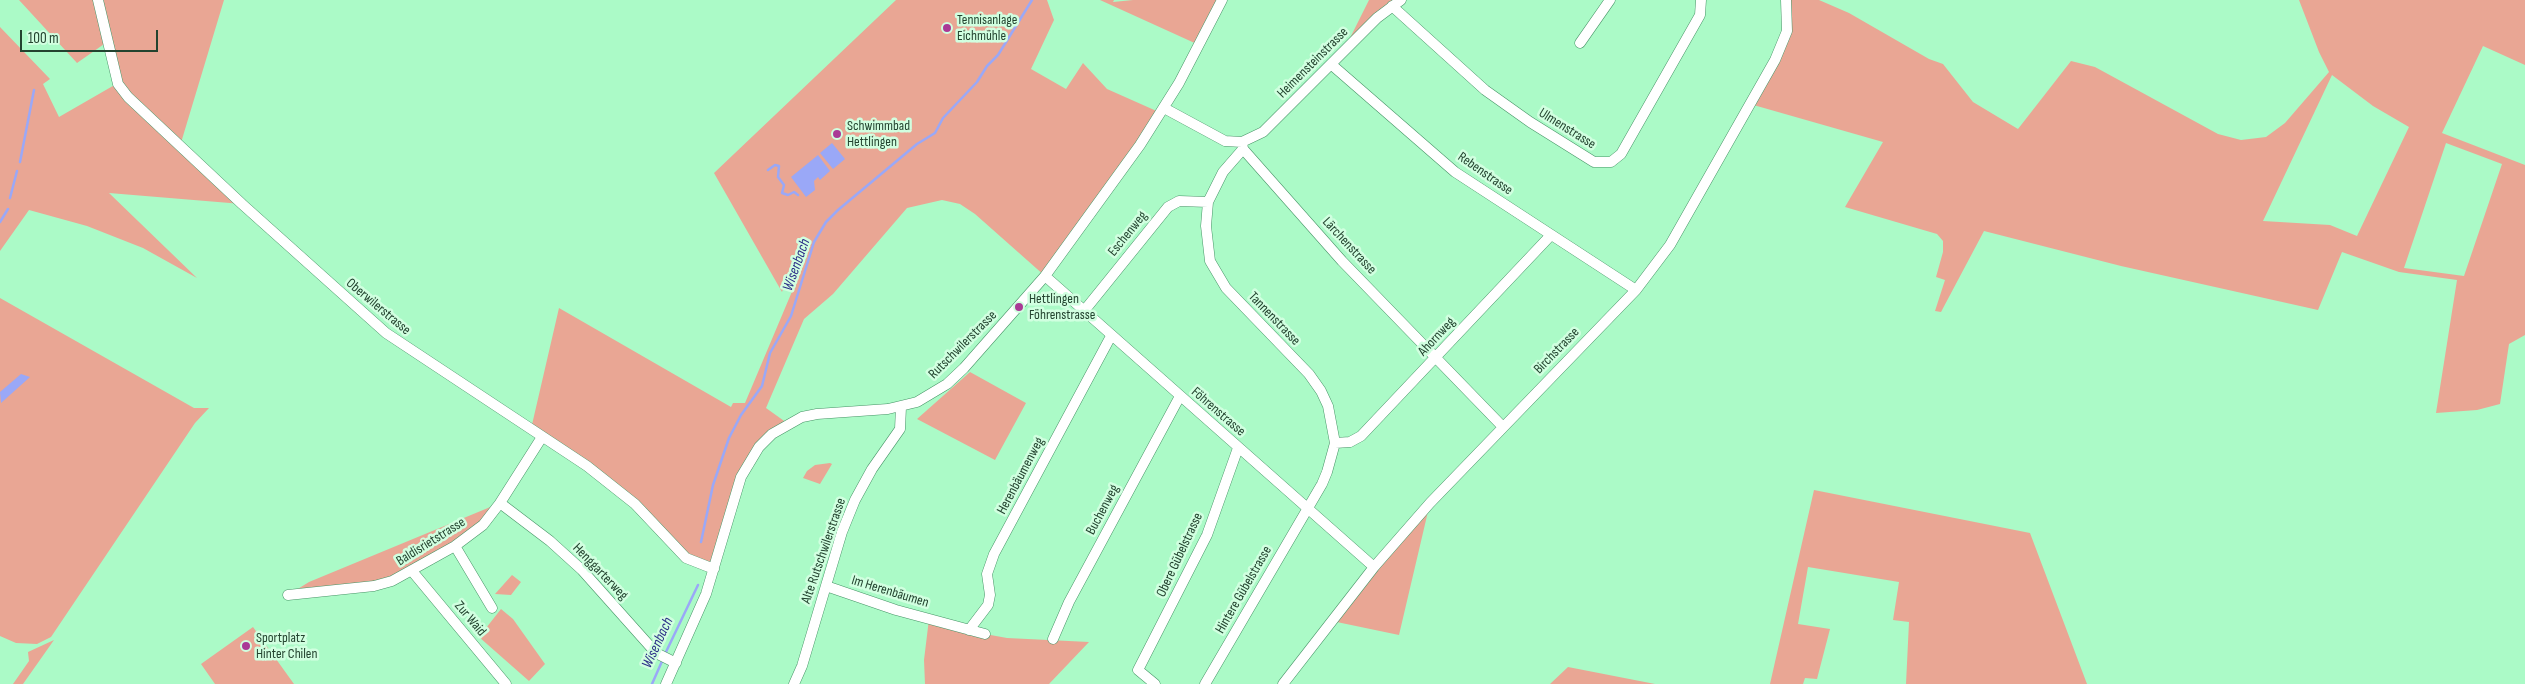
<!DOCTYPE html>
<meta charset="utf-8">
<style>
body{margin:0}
#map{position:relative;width:2525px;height:684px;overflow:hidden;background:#abfac7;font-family:"Sofia Sans Condensed",sans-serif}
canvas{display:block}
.scale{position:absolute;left:20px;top:30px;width:138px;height:22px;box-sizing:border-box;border:2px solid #23432f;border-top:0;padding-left:6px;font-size:15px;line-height:18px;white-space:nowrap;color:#23432f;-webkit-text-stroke:4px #d1ffe0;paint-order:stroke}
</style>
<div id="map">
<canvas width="2525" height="684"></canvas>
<div class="scale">100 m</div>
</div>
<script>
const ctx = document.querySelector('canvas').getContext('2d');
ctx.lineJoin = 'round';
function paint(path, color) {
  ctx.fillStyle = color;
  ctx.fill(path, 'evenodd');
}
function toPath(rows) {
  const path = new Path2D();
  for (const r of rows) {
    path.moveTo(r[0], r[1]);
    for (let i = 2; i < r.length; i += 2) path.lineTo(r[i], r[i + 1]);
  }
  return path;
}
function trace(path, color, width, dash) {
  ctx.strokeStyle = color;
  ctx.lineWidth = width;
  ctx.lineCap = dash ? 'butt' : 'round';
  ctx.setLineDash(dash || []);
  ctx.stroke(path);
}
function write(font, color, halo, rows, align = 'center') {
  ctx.font = font + ' "Sofia Sans Condensed",sans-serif';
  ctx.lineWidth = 5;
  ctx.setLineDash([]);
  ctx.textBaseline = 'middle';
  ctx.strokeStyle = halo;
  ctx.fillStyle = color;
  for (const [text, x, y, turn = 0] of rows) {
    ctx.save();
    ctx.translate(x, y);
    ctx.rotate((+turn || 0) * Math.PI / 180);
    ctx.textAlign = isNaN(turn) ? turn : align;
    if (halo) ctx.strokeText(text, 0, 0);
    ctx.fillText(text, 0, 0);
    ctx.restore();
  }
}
paint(toPath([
 [19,0,224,0,180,146,242,204,109,193,197,278,143,248,87,226,29,210,0,251,0,27,50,79,43,84,59,117,118,83,107,42,77,63],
 [896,0,1047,0,1054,20,1031,69,1066,89,1083,63,1107,89,1161,113,1045,276,975,214,960,204,942,200,907,208,833,294,804,319,766,408,787,423,748,462,714,569,701,564,648,517,531,429,559,308,731,407,733,403,745,403,807,256,797,251,782,292,714,173],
 [1100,0,1114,0,1113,2,1133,0,1222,0,1199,45],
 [1369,0,1401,0,1341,56],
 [1786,0,1819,0,1849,13,1929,59,1943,64,1973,102,2018,129,2071,61,2095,67,2218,134,2241,140,2266,137,2285,123,2329,72,2319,52,2299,0,2525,0,2525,65,2483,46,2442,133,2525,165,2525,335,2509,344,2500,404,2477,410,2436,413,2457,280,2399,272,2342,252,2318,310,2121,266,1984,231,1941,312,1935,311,1945,280,1936,277,1943,252,1943,241,1937,234,1845,207,1883,142,1750,104,1787,31],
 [2332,75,2373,106,2409,127,2357,236,2330,225,2263,221],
 [2446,143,2502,164,2464,276,2404,268],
 [0,298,194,408,209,408,195,423,51,637,37,644,16,643,0,636],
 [970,372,1026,403,995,460,917,419],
 [830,463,832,464,820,484,803,478,807,471,815,465],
 [1814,490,2030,533,2087,684,1906,684,1909,622,1893,620,1899,582,1808,567,1798,624,1830,629,1817,679,1805,678,1803,684,1770,684],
 [500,503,483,525,392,581,288,595,309,582],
 [1430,503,1399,635,1332,621],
 [512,575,521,582,511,595,495,594],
 [501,609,513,619,545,664,529,681,479,637],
 [929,619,985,634,1007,638,1089,642,1049,684,925,684,924,660],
 [253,627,294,684,215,684,201,664],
 [54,640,23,684,13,684,29,661,28,652],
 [1568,667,1655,684,1550,684]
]), '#e9a694');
paint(toPath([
 [832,143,845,159,833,169,820,153],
 [818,155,830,171,820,180,818,177,814,181,815,190,806,197,791,177],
 [21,374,30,377,1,403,0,392]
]), '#9aa8f7');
trace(toPath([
 [20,162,34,90],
 [768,170,775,165,779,166,778,177,784,185,782,193,788,195,794,192,798,195],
 [10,198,17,171],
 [0,222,8,209],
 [701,542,713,485,729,438,741,415,762,386,770,353,791,316,814,242,826,222,838,210,917,144,935,133,943,118,977,82,987,66,998,55,1032,0],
 [665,654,698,585],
 [652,684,663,659]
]), '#9aa8f7', 2.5);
const minor = toPath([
 [98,0,118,84,128,97,242,204,386,333,587,466,635,504,686,558,714,569],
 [1392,6,1485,90,1530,122,1594,162,1611,162,1621,154,1700,15,1701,0],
 [1580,43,1610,0],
 [1332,65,1455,172,1636,290],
 [1164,108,1225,141,1242,142,1243,149,1342,261,1502,426],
 [1242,142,1263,132,1377,18,1401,0],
 [1045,276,1374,567],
 [1084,311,1168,207,1179,201,1208,202],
 [1335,443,1350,442,1361,436,1551,235],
 [500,503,550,541,582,570,656,653,676,663],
 [455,546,492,608],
 [412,571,506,684],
 [826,586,896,610,985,634],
 [288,595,374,586,392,581,455,546,483,525,500,503,542,437],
 [969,630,988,605,990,595,987,574,994,554,1111,336],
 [1053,639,1069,602,1180,396],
 [666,684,706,594,741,477,759,447,772,434,802,417,817,414,888,409,917,402,947,384,964,368,1045,276,1140,145,1179,83,1222,0],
 [794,684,802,666,842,532,855,500,872,469,900,429,901,407],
 [1155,684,1138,670,1207,535,1238,448],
 [1205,684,1322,484,1327,472,1335,443,1328,406,1321,391,1309,374,1226,288,1210,261,1206,226,1208,202,1223,172,1243,149],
 [1283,684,1374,567,1430,503,1636,290,1670,245,1775,60,1787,31,1786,0]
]);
trace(minor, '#469466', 11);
trace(minor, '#fff', 10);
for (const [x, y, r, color] of [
 [947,28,5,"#aa3996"],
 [837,134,5,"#aa3996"],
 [1019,307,5,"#aa3996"],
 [246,646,5,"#aa3996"]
]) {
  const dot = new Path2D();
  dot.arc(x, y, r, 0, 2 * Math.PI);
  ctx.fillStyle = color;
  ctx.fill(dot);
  trace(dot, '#d1ffe0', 2);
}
write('14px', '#23432f', '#d1ffe0', [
 ["Tennisanlage",957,20],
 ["Eichmühle",957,36],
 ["Schwimmbad",847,126],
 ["Hettlingen",847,142],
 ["Hettlingen",1029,299],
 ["Föhrenstrasse",1029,315],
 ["Sportplatz",256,638],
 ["Hinter Chilen",256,654]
], 'left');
write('14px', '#23432f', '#d1ffe0', [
 ["Heimensteinstrasse",1313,63,-45],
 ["Ulmenstrasse",1567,129,32],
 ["Rebenstrasse",1485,174,35],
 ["Eschenweg",1128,234,-51],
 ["Lärchenstrasse",1349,246,47],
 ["Oberwilerstrasse",378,307,40],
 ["Tannenstrasse",1274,319,46],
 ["Ahornweg",1437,337,-47],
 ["Rutschwilerstrasse",963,345,-45],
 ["Birchstrasse",1557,351,-46],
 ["Föhrenstrasse",1218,412,41],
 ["Herenbäumenweg",1021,476,-62],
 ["Buchenweg",1103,510,-62],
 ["Baldisrietstrasse",431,542,-32],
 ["Alte Rutschwilerstrasse",824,551,-71],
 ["Obere Gübelstrasse",1180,555,-65],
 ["Henggarterweg",600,572,46],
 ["Hintere Gübelstrasse",1244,590,-60],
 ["Im Herenbäumen",890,592,17],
 ["Zur Waid",470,619,50]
]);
write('italic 15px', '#2d2f88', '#d1ffe0', [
 ["Wisenbach",797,265,-70],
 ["Wisenbach",658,643,-65]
]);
</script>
